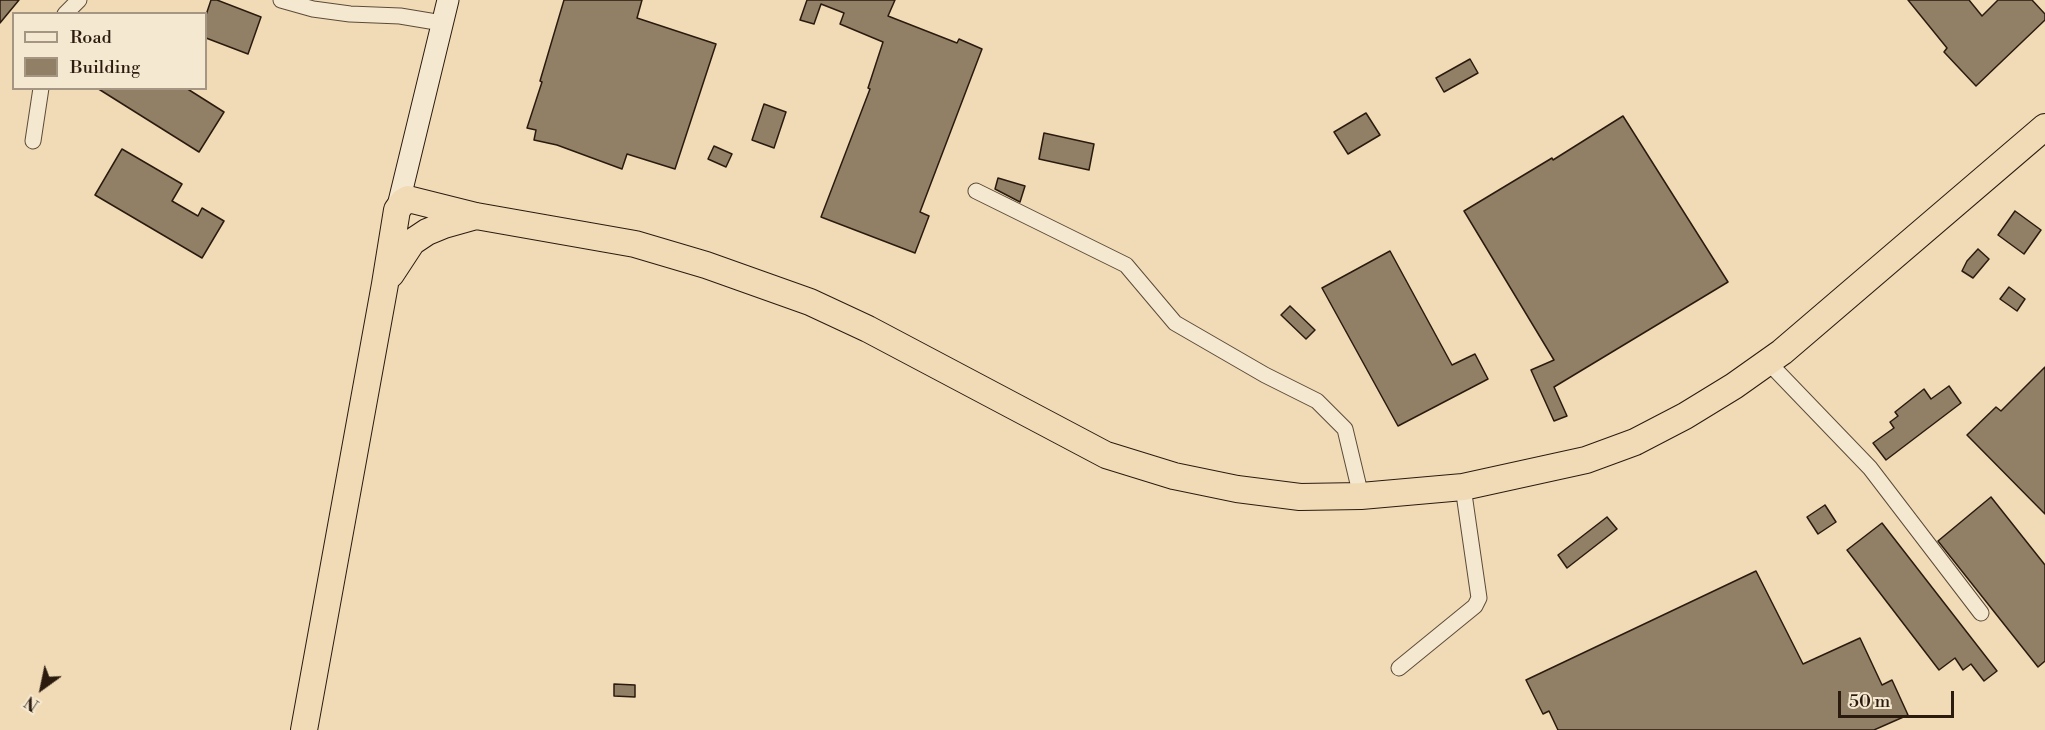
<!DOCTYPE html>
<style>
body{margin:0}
#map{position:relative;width:2045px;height:730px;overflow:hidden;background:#f0dbb6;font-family:"Libre Bodoni",serif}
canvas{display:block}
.legend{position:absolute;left:12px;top:12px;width:195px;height:78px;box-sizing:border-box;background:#f5e8d0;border:2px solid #a49683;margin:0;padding:8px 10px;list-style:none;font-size:18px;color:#2b1b0f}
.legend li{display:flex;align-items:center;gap:12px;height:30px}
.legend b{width:30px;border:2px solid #a49683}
.north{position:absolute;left:12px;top:658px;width:60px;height:60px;-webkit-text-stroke:4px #f5e8d0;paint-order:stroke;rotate:213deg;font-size:16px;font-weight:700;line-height:24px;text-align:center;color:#2b1b0f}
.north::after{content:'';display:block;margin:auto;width:21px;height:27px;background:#2b1b0f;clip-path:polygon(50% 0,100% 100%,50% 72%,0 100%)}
.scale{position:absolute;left:1838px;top:691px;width:116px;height:27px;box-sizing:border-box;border:3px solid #2b1b0f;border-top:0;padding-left:8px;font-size:18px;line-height:21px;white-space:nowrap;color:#2b1b0f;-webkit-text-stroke:4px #f5e8d0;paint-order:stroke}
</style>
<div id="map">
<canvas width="2045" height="730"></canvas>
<ul class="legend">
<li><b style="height:8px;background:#f5e8d0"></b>Road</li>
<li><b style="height:16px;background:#917f66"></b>Building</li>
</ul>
<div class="north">N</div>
<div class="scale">50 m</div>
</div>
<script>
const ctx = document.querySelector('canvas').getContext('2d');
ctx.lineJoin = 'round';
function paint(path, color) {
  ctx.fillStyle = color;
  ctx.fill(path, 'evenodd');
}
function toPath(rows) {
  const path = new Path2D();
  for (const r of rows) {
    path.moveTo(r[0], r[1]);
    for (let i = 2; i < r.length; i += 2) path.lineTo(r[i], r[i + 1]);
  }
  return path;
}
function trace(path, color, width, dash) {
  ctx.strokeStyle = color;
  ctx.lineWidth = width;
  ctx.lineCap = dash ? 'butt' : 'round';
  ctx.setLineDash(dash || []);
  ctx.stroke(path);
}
const building = toPath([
 [0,0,19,0,0,23,0,0],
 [211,0,217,0,261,17,248,54,206,38,206,15,211,0],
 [564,0,642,0,637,18,716,44,675,169,627,154,622,169,557,145,534,140,536,130,527,128,542,82,540,81,564,0],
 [807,0,895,0,888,16,957,43,959,39,982,49,920,212,929,216,915,253,821,217,870,89,868,88,883,42,840,24,844,13,821,4,814,24,800,20,807,0],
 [1908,0,1969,0,1982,16,1998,0,2032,0,2045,14,2045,20,1976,86,1944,52,1947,48,1908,0],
 [1470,59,1478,73,1444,92,1436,78,1470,59],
 [97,88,186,88,224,112,199,152,97,88],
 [764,104,786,112,774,148,752,140,764,104],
 [1366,113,1380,135,1348,154,1334,132,1366,113],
 [1623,116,1728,282,1554,387,1567,416,1554,421,1531,370,1554,360,1464,211,1552,158,1553,160,1623,116],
 [1044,133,1094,144,1089,170,1039,159,1044,133],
 [714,146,732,154,726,167,708,159,714,146],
 [122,149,182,184,172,201,198,216,202,208,224,221,202,258,95,195,122,149],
 [998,178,1025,186,1020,202,995,189,998,178],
 [2015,211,2041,230,2024,254,1998,235,2015,211],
 [1978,249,1989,259,1973,278,1962,271,1967,261,1978,249],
 [1390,251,1452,365,1475,354,1488,379,1398,426,1322,288,1390,251],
 [2009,287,2025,299,2017,311,2000,299,2009,287],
 [1290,306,1315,330,1306,339,1281,315,1290,306],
 [2045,367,2045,514,1967,435,1996,407,2001,411,2045,367],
 [1949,386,1961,403,1886,460,1873,443,1894,428,1890,422,1898,416,1895,412,1924,389,1931,399,1949,386],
 [1991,497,2045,565,2045,661,2038,667,1938,541,1991,497],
 [1825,505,1836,522,1818,534,1807,517,1825,505],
 [1607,517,1617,529,1567,568,1558,555,1607,517],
 [1882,523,1997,671,1984,681,1971,664,1963,670,1955,658,1939,670,1847,550,1882,523],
 [1756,571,1803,664,1860,638,1882,685,1892,680,1908,715,1874,730,1558,730,1549,711,1543,714,1526,680,1756,571],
 [614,684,635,685,635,697,614,696,614,684]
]);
paint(building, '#917f66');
trace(building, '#2b1b0f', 1.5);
const minor = toPath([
 [281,0,313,9,350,14,400,16,442,23],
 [65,14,79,0],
 [33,141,41,88],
 [976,191,1126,265,1175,323,1265,375,1317,401,1345,429,1361,496],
 [1768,362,1870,468,1981,613],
 [1399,668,1475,606,1479,598,1463,487]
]);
const secondary = toPath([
 [397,210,448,0]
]);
const trunk = toPath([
 [391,274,412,242,427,232,444,225,476,216],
 [304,730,385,284,397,210,403,202,408,199,476,216,635,244,706,265,810,302,868,329,1106,455,1174,476,1237,489,1300,497,1361,496,1463,487,1586,460,1635,442,1685,416,1734,386,1782,352,2045,127]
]);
trace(minor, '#5c4b39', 17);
trace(secondary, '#2b1b0f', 23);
trace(trunk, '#2b1b0f', 28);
trace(minor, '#f5e8d0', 15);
trace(secondary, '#f5e8d0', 21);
trace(trunk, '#f0dbb6', 26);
</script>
